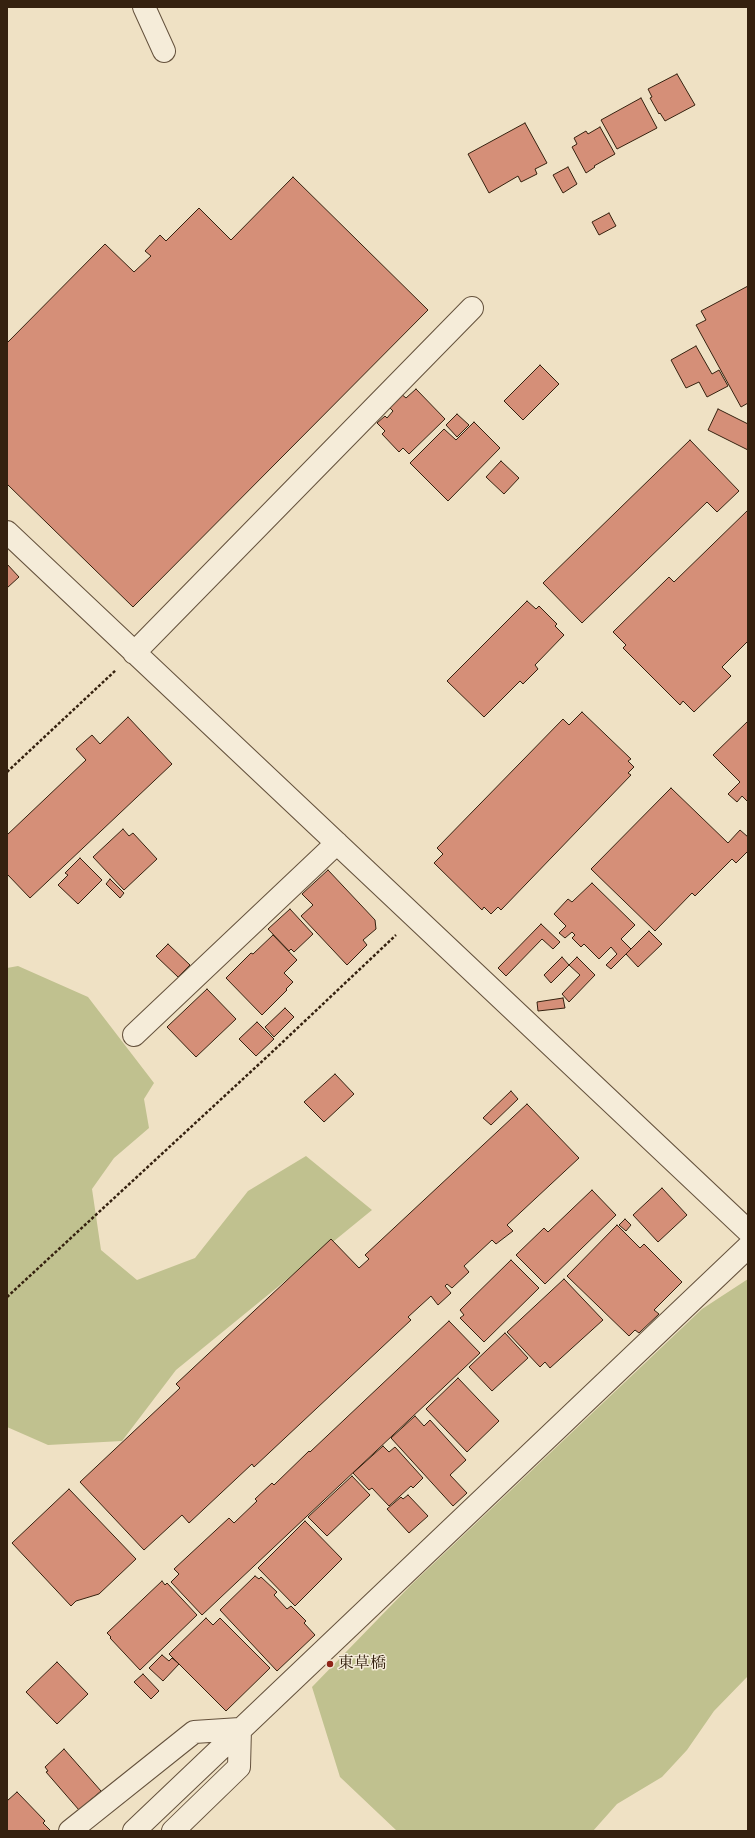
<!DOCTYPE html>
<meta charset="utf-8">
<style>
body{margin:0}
#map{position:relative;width:755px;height:1838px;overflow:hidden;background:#efe1c4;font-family:"IM FELL Great Primer",serif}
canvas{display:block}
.frame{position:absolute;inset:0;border:8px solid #35210f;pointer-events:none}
</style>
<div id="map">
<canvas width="755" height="1838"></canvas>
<div class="frame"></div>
</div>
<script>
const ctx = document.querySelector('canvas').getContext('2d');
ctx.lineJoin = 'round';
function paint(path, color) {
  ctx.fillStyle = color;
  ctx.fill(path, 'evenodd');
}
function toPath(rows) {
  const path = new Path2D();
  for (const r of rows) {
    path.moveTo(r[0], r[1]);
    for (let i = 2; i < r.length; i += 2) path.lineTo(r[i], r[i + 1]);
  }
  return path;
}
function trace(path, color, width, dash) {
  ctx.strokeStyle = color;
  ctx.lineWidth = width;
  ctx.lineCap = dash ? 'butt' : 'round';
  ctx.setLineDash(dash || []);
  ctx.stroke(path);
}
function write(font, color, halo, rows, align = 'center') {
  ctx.font = font + ' "IM FELL Great Primer","Noto Serif JP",serif';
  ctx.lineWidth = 3;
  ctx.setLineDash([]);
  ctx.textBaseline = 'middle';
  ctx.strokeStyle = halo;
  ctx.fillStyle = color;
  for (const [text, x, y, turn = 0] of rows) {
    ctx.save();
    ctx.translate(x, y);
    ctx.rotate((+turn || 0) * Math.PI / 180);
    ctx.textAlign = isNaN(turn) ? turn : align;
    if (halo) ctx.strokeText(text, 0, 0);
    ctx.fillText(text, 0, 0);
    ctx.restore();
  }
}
paint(toPath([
 [18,966,88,997,154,1083,144,1099,149,1128,114,1158,92,1189,101,1250,137,1280,195,1258,248,1191,306,1156,372,1210,176,1370,122,1441,48,1445,7,1427,7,968],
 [748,1279,748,1676,714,1711,687,1750,662,1777,617,1804,593,1831,397,1831,340,1777,312,1687,412,1584,702,1309]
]), '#c0c18f');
const building = toPath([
 [677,74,695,105,665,121,660,113,659,114,650,98,652,97,648,89,677,74],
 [641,98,657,128,617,149,601,120,641,98],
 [525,123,547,163,535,169,537,174,521,182,518,176,489,193,468,154,525,123],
 [600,127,615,154,594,166,595,167,586,173,572,147,577,144,574,138,586,131,588,134,600,127],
 [568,167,577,184,563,193,553,175,568,167],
 [293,177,428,310,133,607,7,484,7,343,105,244,134,272,151,256,145,251,160,235,166,241,199,208,231,240,293,177],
 [609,213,616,226,599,235,592,222,609,213],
 [748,286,748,403,741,407,696,325,706,320,701,311,748,286],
 [696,346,712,374,719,370,728,386,707,397,699,382,686,388,671,360,696,346],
 [540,365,559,384,523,420,504,401,540,365],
 [416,389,445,419,409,454,403,448,399,452,382,434,385,431,377,423,385,416,387,418,393,411,387,405,400,393,406,398,416,389],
 [718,409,748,424,748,450,708,430,718,409],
 [457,414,469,425,457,437,446,425,457,414],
 [474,422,500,448,448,501,410,463,444,429,456,440,474,422],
 [690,440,739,491,717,512,707,502,582,623,543,583,690,440],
 [501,461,519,478,504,494,486,477,501,461],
 [748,510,748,641,722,667,731,676,694,712,683,701,680,705,623,648,626,645,613,632,669,577,674,582,748,510],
 [7,564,19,577,7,588,7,564],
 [527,601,536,609,539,606,557,624,555,626,564,635,535,665,538,669,523,684,520,681,484,717,447,681,527,601],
 [582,712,631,759,628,761,634,767,628,773,631,775,501,910,498,907,491,914,484,907,482,910,434,863,443,854,437,848,563,719,569,725,582,712],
 [128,717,172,764,30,898,7,874,7,835,86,760,76,749,92,735,100,744,128,717],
 [748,721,748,802,742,796,737,802,728,794,740,782,713,755,748,721],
 [671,788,728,843,740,830,748,837,748,851,736,863,732,859,695,896,692,893,655,931,591,869,671,788],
 [123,829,129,836,133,833,157,859,124,890,93,857,123,829],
 [80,858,102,880,78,904,58,885,68,875,65,873,80,858],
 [328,870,375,920,376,929,363,940,367,945,347,965,301,916,313,905,302,894,328,870],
 [110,879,124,893,120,898,106,884,110,879],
 [592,883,635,925,621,939,631,949,611,969,606,965,617,954,611,947,599,959,584,944,581,947,572,938,575,935,572,932,565,938,559,933,566,926,554,914,568,899,572,902,592,883],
 [290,909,313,934,294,952,291,949,289,951,268,929,290,909],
 [541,924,560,942,553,949,542,939,506,976,498,968,541,924],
 [649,931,662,944,638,967,626,954,649,931],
 [273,935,297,960,284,973,293,982,286,989,287,990,262,1015,226,978,251,953,253,954,273,935],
 [168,944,190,965,178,977,156,956,168,944],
 [562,957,569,965,551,983,544,975,562,957],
 [577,957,595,975,569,1002,562,994,580,975,569,965,577,957],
 [207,989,236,1019,196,1057,167,1027,207,989],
 [563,998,565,1008,538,1011,537,1002,563,998],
 [285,1008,294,1017,274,1037,265,1027,285,1008],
 [257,1022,274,1039,256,1056,239,1039,257,1022],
 [335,1074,354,1094,324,1122,304,1102,335,1074],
 [511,1091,518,1099,491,1125,483,1118,511,1091],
 [527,1104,579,1158,507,1225,513,1231,496,1244,492,1240,464,1266,469,1272,452,1288,447,1284,445,1286,451,1293,438,1305,431,1296,408,1317,411,1320,254,1467,252,1464,189,1523,182,1515,144,1550,80,1482,180,1388,176,1384,331,1239,359,1268,369,1259,365,1255,527,1104],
 [662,1188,687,1215,658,1242,633,1215,662,1188],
 [592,1190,616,1215,545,1284,516,1255,544,1228,548,1232,592,1190],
 [625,1219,631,1225,626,1231,619,1225,625,1219],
 [617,1225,640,1248,644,1244,682,1282,654,1310,659,1314,639,1333,635,1330,629,1336,567,1276,617,1225],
 [511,1260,539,1288,484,1342,460,1318,464,1315,460,1310,511,1260],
 [564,1279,603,1320,550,1368,545,1362,540,1367,507,1332,564,1279],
 [449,1321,480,1353,202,1615,171,1582,179,1574,174,1569,229,1518,234,1523,257,1501,255,1499,272,1483,274,1485,309,1451,310,1452,449,1321],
 [505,1333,528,1358,492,1391,469,1367,505,1333],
 [458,1378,499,1421,467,1452,426,1409,458,1378],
 [415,1416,424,1426,430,1420,466,1460,450,1475,467,1493,453,1506,391,1438,415,1416],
 [383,1446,389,1452,395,1447,423,1478,413,1488,411,1486,389,1506,372,1488,369,1490,353,1473,383,1446],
 [352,1476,370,1495,327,1536,308,1517,352,1476],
 [69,1489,136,1559,99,1594,76,1601,71,1606,12,1543,69,1489],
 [408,1495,428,1516,409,1533,387,1509,401,1497,403,1499,408,1495],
 [305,1521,342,1559,295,1606,258,1568,305,1521],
 [255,1576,259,1579,261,1577,277,1592,274,1595,287,1609,291,1606,306,1621,304,1623,315,1635,277,1671,220,1610,255,1576],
 [162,1581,165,1585,167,1583,197,1615,140,1670,110,1638,111,1637,107,1633,162,1581],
 [206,1618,213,1625,220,1618,270,1668,226,1711,169,1654,206,1618],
 [162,1655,169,1661,172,1658,179,1664,163,1681,149,1668,162,1655],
 [57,1662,88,1694,57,1724,26,1692,57,1662],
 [143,1674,159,1691,151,1699,134,1682,143,1674],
 [64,1749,101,1791,79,1810,46,1772,48,1771,45,1767,64,1749],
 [17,1792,45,1821,43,1823,51,1831,7,1831,7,1801,17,1792]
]);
paint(building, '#d58f78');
trace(building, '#35210f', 1);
const minor = toPath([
 [144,7,164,51],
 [7,532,748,1231],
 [134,653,472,308],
 [134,1035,337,843],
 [70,1831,194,1732,240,1729],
 [134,1831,748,1247],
 [173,1831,239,1767,240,1729]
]);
trace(minor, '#64513c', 24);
trace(toPath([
 [7,772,116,670],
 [7,1297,270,1054,396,935]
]), '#35210f', 2.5, [3, 2]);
trace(minor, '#f5ecd9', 22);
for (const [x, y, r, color] of [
 [330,1664,4,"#8f2418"]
]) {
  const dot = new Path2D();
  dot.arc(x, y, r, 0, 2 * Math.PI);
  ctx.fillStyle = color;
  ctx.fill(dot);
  trace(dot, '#f5ecd9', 1.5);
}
write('16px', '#35210f', '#f5ecd9', [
 ["東草橋",338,1664]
], 'left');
</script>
